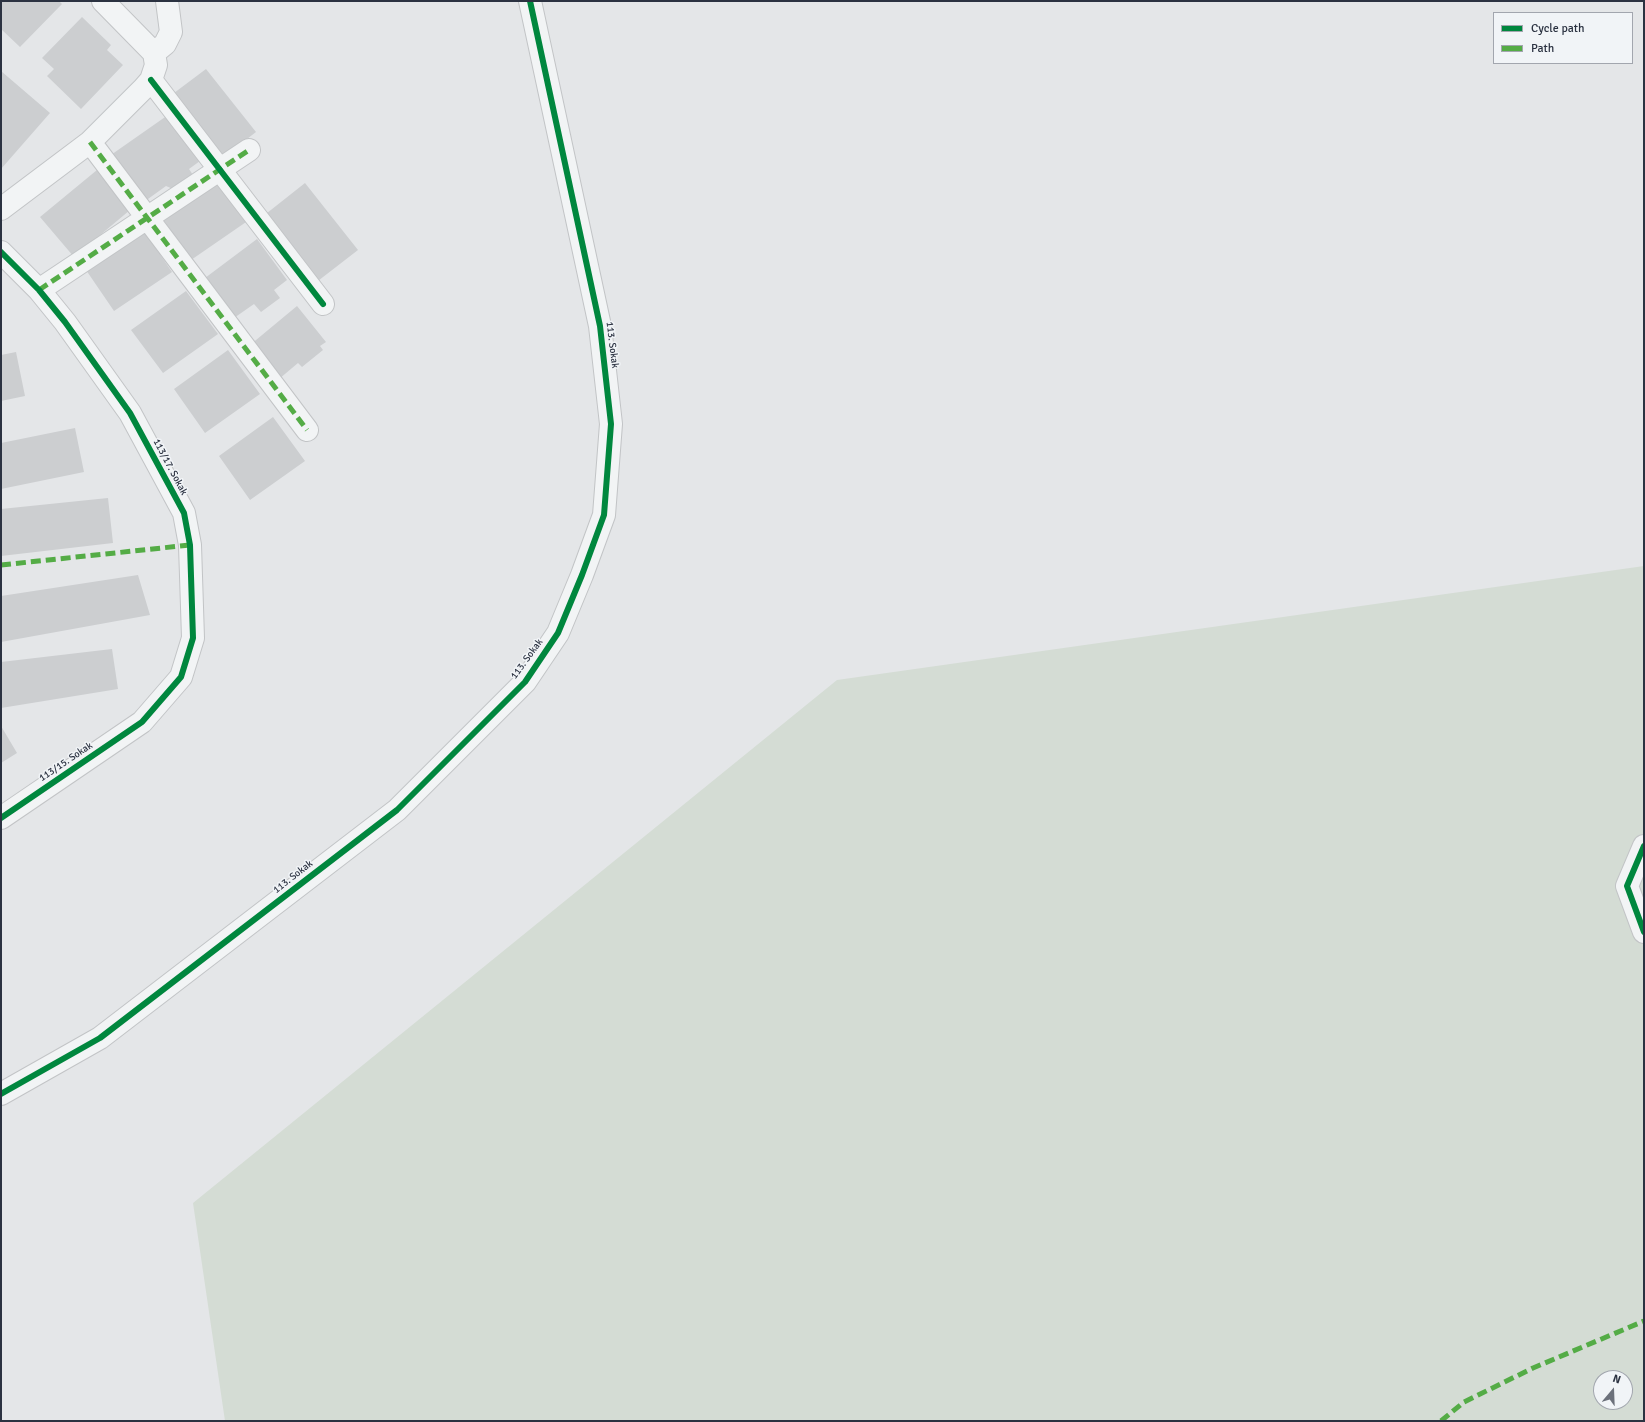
<!DOCTYPE html>
<style>
body{margin:0}
#map{position:relative;width:1645px;height:1422px;overflow:hidden;background:#e4e6e8;font-family:Signika,sans-serif}
canvas{display:block}
.frame{position:absolute;inset:0;border:2px solid #2b3241;pointer-events:none}
.legend{position:absolute;left:1493px;top:12px;width:140px;height:52px;box-sizing:border-box;background:#f1f4f7;border:1px solid #a2a6ae;margin:0;padding:5px 7px;list-style:none;font-size:12px;color:#2b3241}
.legend li{display:flex;align-items:center;gap:8px;height:20px}
.legend b{width:20px;border:1px solid #a2a6ae}
.north{position:absolute;left:1593px;top:1370px;width:40px;height:40px;box-sizing:border-box;background:#f1f4f7;border:1px solid #a2a6ae;border-radius:50%;rotate:19deg;font-size:11px;font-weight:700;line-height:16px;text-align:center;color:#2b3241}
.north::after{content:'';display:block;margin:auto;width:14px;height:18px;background:#6c717b;clip-path:polygon(50% 0,100% 100%,50% 72%,0 100%)}
</style>
<div id="map">
<canvas width="1645" height="1422"></canvas>
<div class="frame"></div>
<ul class="legend">
<li><b style="height:5px;background:#00873e"></b>Cycle path</li>
<li><b style="height:5px;background:#54ac46"></b>Path</li>
</ul>
<div class="north">N</div>
</div>
<script>
const ctx = document.querySelector('canvas').getContext('2d');
ctx.lineJoin = 'round';
function paint(path, color) {
  ctx.fillStyle = color;
  ctx.fill(path, 'evenodd');
}
function toPath(rows) {
  const path = new Path2D();
  for (const r of rows) {
    path.moveTo(r[0], r[1]);
    for (let i = 2; i < r.length; i += 2) path.lineTo(r[i], r[i + 1]);
  }
  return path;
}
function trace(path, color, width, dash) {
  ctx.strokeStyle = color;
  ctx.lineWidth = width;
  ctx.lineCap = dash ? 'butt' : 'round';
  ctx.setLineDash(dash || []);
  ctx.stroke(path);
}
function write(font, color, halo, rows, align = 'center') {
  ctx.font = font + ' Signika,sans-serif';
  ctx.lineWidth = 3;
  ctx.setLineDash([]);
  ctx.textBaseline = 'middle';
  ctx.strokeStyle = halo;
  ctx.fillStyle = color;
  for (const [text, x, y, turn = 0] of rows) {
    ctx.save();
    ctx.translate(x, y);
    ctx.rotate((+turn || 0) * Math.PI / 180);
    ctx.textAlign = isNaN(turn) ? turn : align;
    if (halo) ctx.strokeText(text, 0, 0);
    ctx.fillText(text, 0, 0);
    ctx.restore();
  }
}
paint(toPath([
 [1644,566,1644,1421,225,1421,193,1203,837,680],
 [1601,1378,1625,1378,1625,1402,1601,1402]
]), '#d4dcd4');
paint(toPath([
 [1,1,59,1,62,4,20,47,1,29],
 [82,17,111,45,107,50,123,65,81,109,47,76,54,69,42,58],
 [206,69,256,132,221,159,170,96],
 [1,71,50,113,1,169],
 [168,115,200,161,189,169,193,175,173,189,166,186,141,204,108,157],
 [97,170,130,210,74,257,40,217],
 [221,180,249,220,191,260,163,219],
 [305,183,358,250,314,284,262,217],
 [144,231,172,272,114,311,86,270],
 [257,239,287,280,274,290,280,298,261,312,254,304,234,318,205,278],
 [186,291,218,334,163,373,131,330],
 [297,306,326,342,320,346,323,350,302,367,298,363,279,379,250,345],
 [228,350,260,394,205,433,174,389],
 [16,352,25,396,1,401,1,355],
 [273,417,305,461,250,500,219,456],
 [75,428,84,472,1,489,1,443],
 [108,498,113,543,1,556,1,509],
 [138,575,150,615,1,642,1,596],
 [112,649,118,689,1,708,1,662],
 [1,726,17,753,1,763]
]), '#ccced0');
const minor = toPath([
 [154,53,165,44,171,32,167,1],
 [151,80,323,304],
 [90,142,307,430],
 [1,209,90,142,144,88,151,80,156,65,154,53,103,1],
 [1,252,39,290,65,322,130,413,184,513,190,545,193,638,181,677,142,722,1,818],
 [39,290,249,150],
 [1644,846,1627,886,1644,932],
 [1,1094,100,1038,397,810,525,682,558,633,582,575,604,515,611,424,600,326,530,1]
]);
trace(minor, '#c2c4c6', 24);
trace(minor, '#f2f4f5', 22);
trace(toPath([
 [90,142,307,430],
 [39,290,249,150],
 [1,565,190,545],
 [1441,1421,1464,1402,1533,1368,1644,1321]
]), '#54ac46', 5, [10, 5]);
trace(toPath([
 [151,80,323,304],
 [1,252,39,290,65,322,130,413,184,513,190,545,193,638,181,677,142,722,1,818],
 [1644,846,1627,886,1644,932],
 [1,1094,100,1038,397,810,525,682,558,633,582,575,604,515,611,424,600,326,530,1]
]), '#00873e', 6);
write('10px', '#2b3241', '#f1f4f7', [
 ["113. Sokak",612,345,83],
 ["113/17. Sokak",170,467,62],
 ["113. Sokak",527,659,-54],
 ["113/15. Sokak",66,762,-34],
 ["113. Sokak",293,877,-38]
]);
</script>
